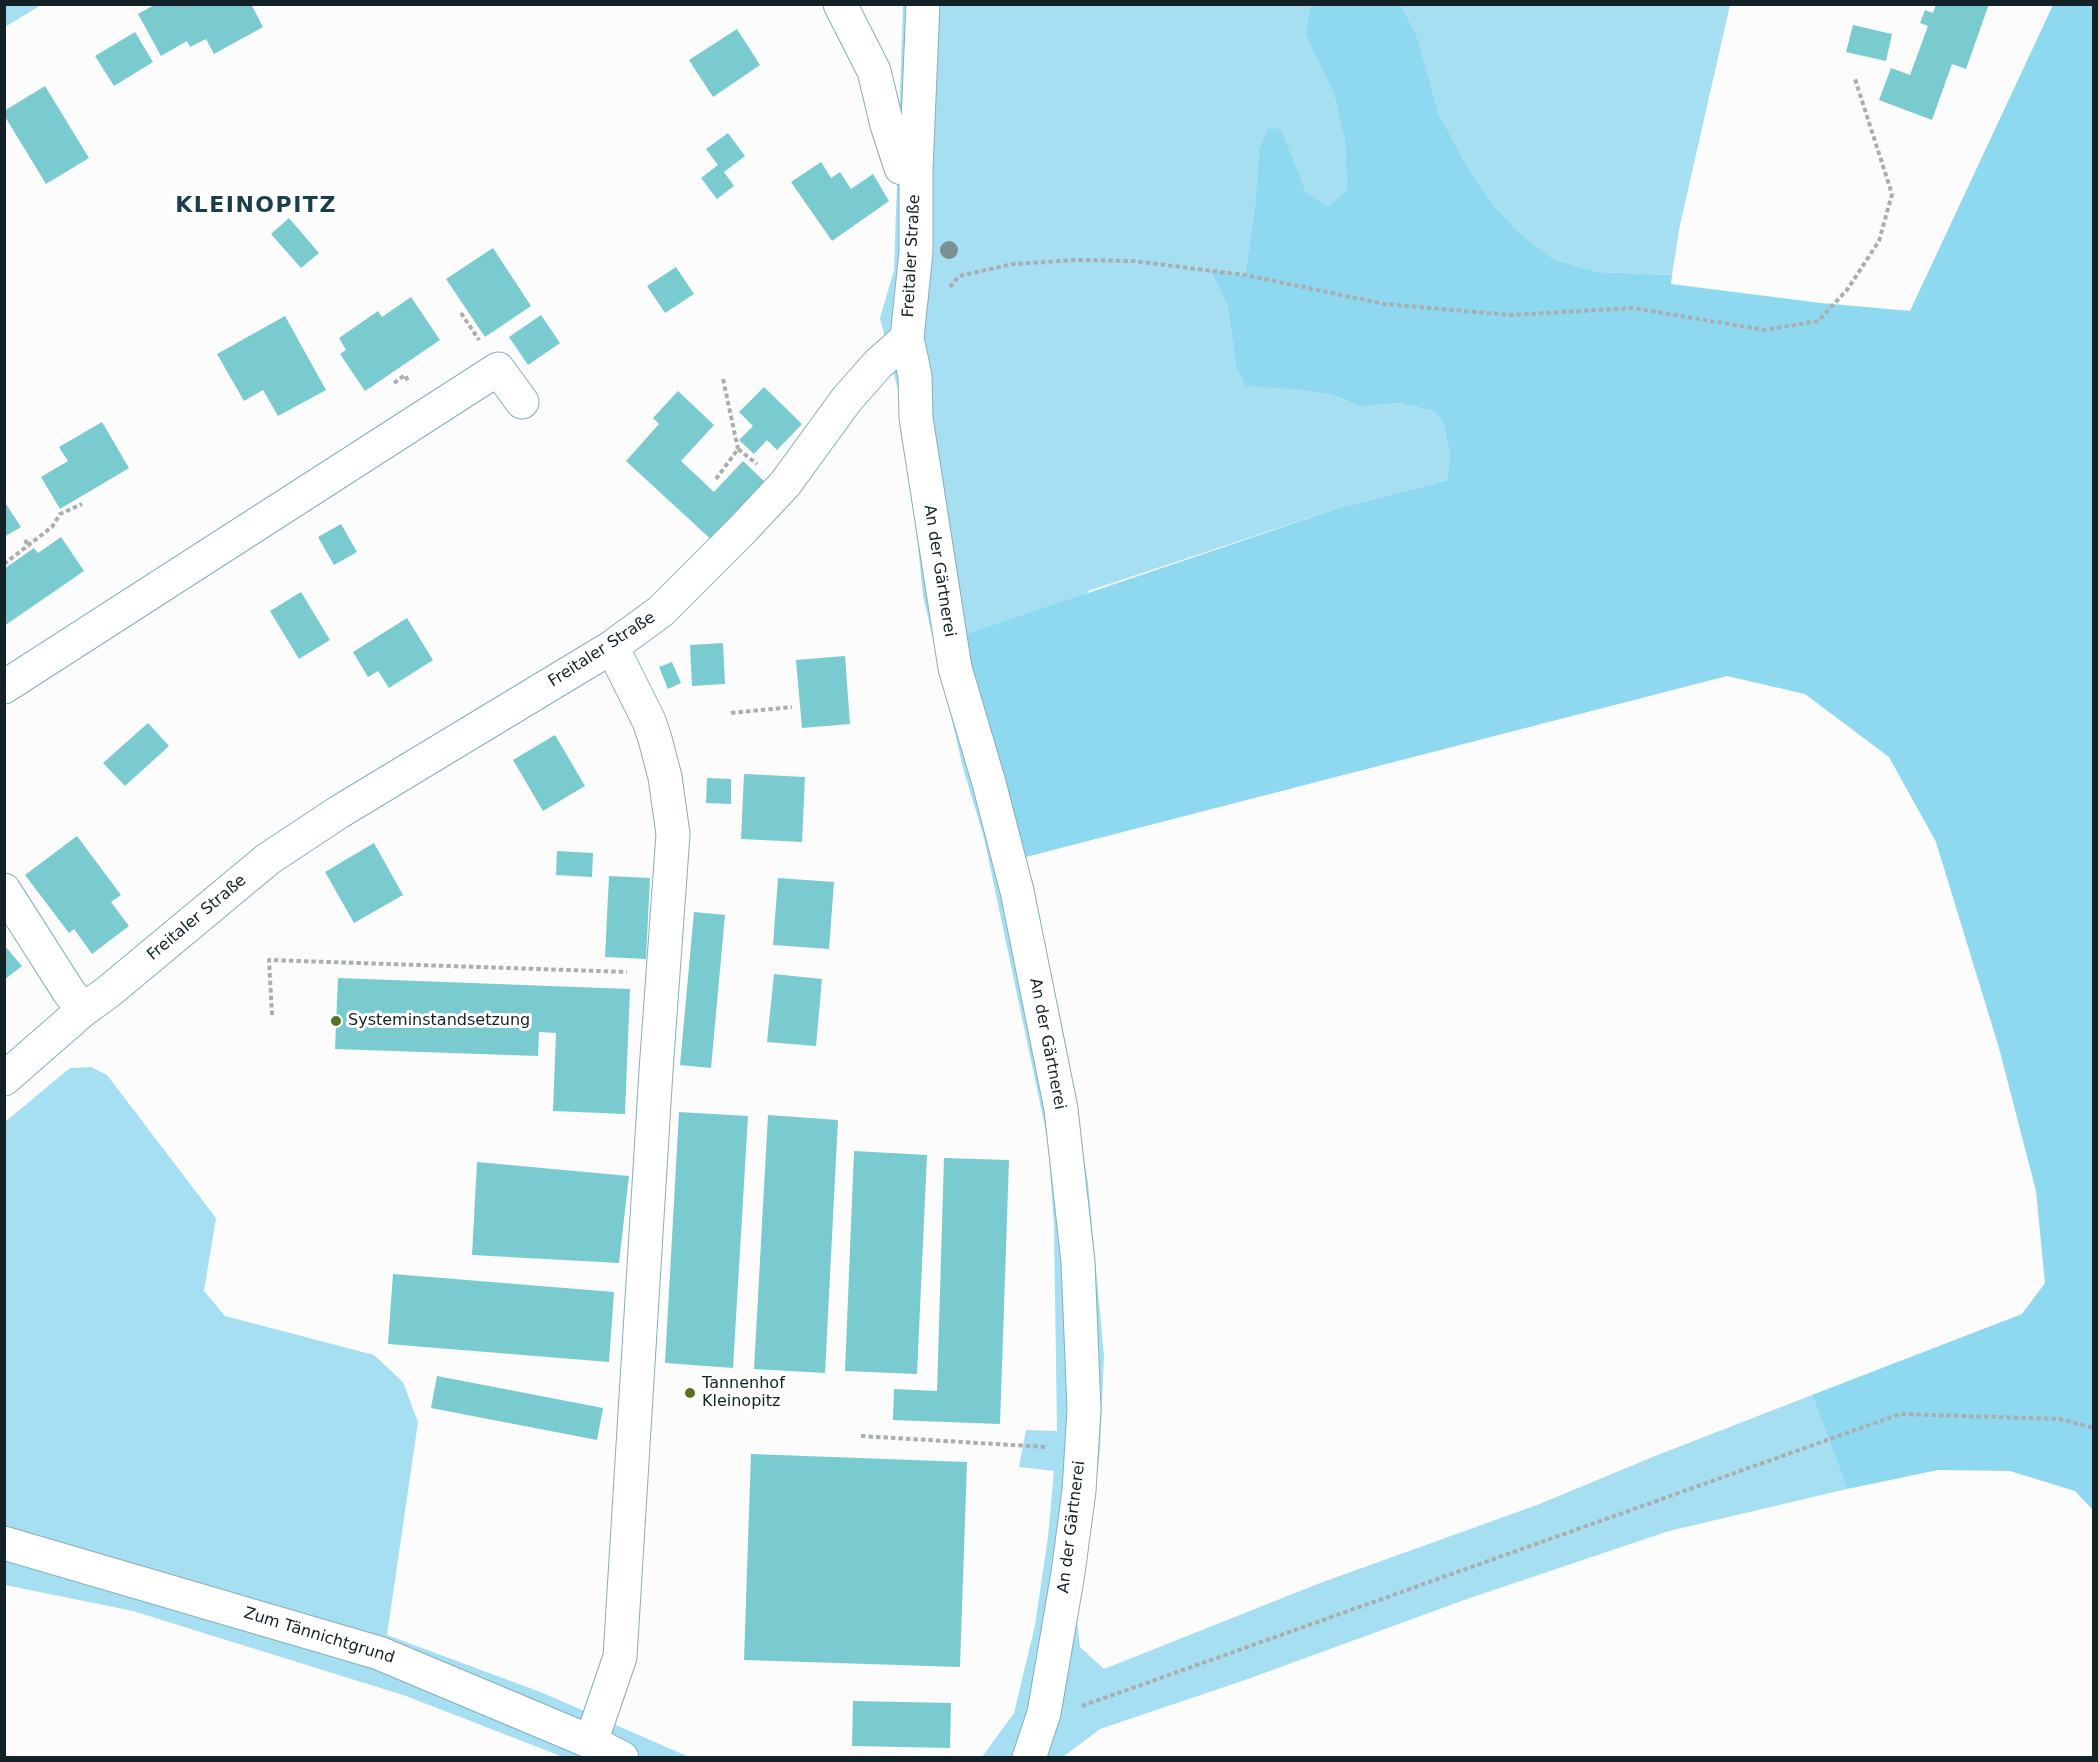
<!DOCTYPE html>
<meta charset="utf-8">
<style>
body{margin:0}
#map{position:relative;width:2098px;height:1762px;overflow:hidden;background:#fcfcfc;font-family:"DejaVu Sans",sans-serif}
canvas{display:block}
.frame{position:absolute;inset:0;border:6px solid #122226;pointer-events:none}
</style>
<div id="map">
<canvas width="2098" height="1762"></canvas>
<div class="frame"></div>
</div>
<script>
const ctx = document.querySelector('canvas').getContext('2d');
ctx.lineJoin = 'round';
function paint(path, color) {
  ctx.fillStyle = color;
  ctx.fill(path, 'evenodd');
}
function toPath(rows) {
  const path = new Path2D();
  for (const r of rows) {
    path.moveTo(r[0], r[1]);
    for (let i = 2; i < r.length; i += 2) path.lineTo(r[i], r[i + 1]);
  }
  return path;
}
function trace(path, color, width, dash) {
  ctx.strokeStyle = color;
  ctx.lineWidth = width;
  ctx.lineCap = dash ? 'butt' : 'round';
  ctx.setLineDash(dash || []);
  ctx.stroke(path);
}
function write(font, color, halo, rows, align = 'center') {
  ctx.font = font + ' "DejaVu Sans",sans-serif';
  ctx.lineWidth = 6;
  ctx.setLineDash([]);
  ctx.textBaseline = 'middle';
  ctx.strokeStyle = halo;
  ctx.fillStyle = color;
  for (const [text, x, y, turn = 0] of rows) {
    ctx.save();
    ctx.translate(x, y);
    ctx.rotate((+turn || 0) * Math.PI / 180);
    ctx.textAlign = isNaN(turn) ? turn : align;
    if (halo) ctx.strokeText(text, 0, 0);
    ctx.fillText(text, 0, 0);
    ctx.restore();
  }
}
paint(toPath([
 [5,4,41,4,41,5,5,27],
 [903,5,1321,5,1310,8,1305,34,1333,92,1345,141,1347,190,1328,208,1306,192,1293,162,1259,150,1255,205,1245,275,1212,272,1227,305,1236,365,1292,389,1333,395,1361,407,1399,403,1433,411,1443,422,1450,454,1447,480,1336,509,1088,591,1022,858,1065,1040,1088,1183,1104,1355,1100,1450,1092,1514,1076,1612,1080,1647,1104,1669,1320,1583,1537,1505,1655,1456,1812,1395,1847,1489,1669,1531,1467,1599,1245,1680,1100,1729,1063,1757,982,1757,1014,1713,1035,1625,1048,1537,1054,1471,1019,1467,1026,1430,1057,1431,1054,1227,1048,1141,984,838,963,768,923,596,905,418,880,318,894,270],
 [1401,5,1730,5,1680,225,1672,275,1599,272,1555,260,1522,235,1495,207,1467,166,1439,114,1417,36],
 [91,1067,107,1075,216,1218,204,1291,225,1316,374,1355,403,1382,418,1422,387,1635,543,1693,689,1757,563,1757,406,1696,133,1611,5,1585,5,1122,70,1068]
]), '#a6dff1');
paint(toPath([
 [1321,4,1401,5,1417,36,1439,114,1467,166,1495,207,1522,235,1555,260,1599,272,1672,275,1671,284,1821,303,1910,311,2053,5,2093,5,2093,1510,2075,1491,2010,1471,1938,1470,1847,1489,1812,1395,2022,1314,2045,1283,2036,1191,1999,1048,1936,842,1889,757,1805,694,1727,676,1022,858,961,636,1336,509,1447,480,1450,454,1443,422,1433,411,1399,403,1361,407,1333,395,1292,389,1246,386,1236,365,1227,305,1211,271,1245,275,1255,205,1259,150,1269,127,1281,130,1306,192,1328,207,1347,190,1345,141,1333,92,1305,34,1310,8]
]), '#8ed8f0');
paint(toPath([
 [156,4,251,4,263,27,214,54,206,39,190,47,187,41,161,56,138,14],
 [1936,4,1989,4,1966,69,1952,64,1932,120,1879,100,1891,68,1910,75,1928,26,1920,23,1925,10,1933,13],
 [1853,25,1892,34,1886,61,1846,52],
 [737,29,760,65,713,97,689,60],
 [135,32,153,62,114,86,95,56],
 [45,86,89,158,46,184,4,115,4,111],
 [728,133,745,156,724,172,734,186,717,199,701,178,718,165,706,149],
 [821,162,831,178,840,172,851,189,873,174,889,201,832,241,791,182],
 [289,218,319,253,301,268,271,234],
 [493,248,531,306,485,337,446,279],
 [676,267,694,294,665,313,647,286],
 [411,297,440,340,365,391,340,354,346,350,339,338,378,311,382,317],
 [541,315,560,343,528,365,509,337],
 [285,316,326,390,278,416,263,390,244,401,217,354],
 [764,387,802,424,777,450,767,440,754,454,739,440,753,426,739,412],
 [678,391,714,425,681,461,714,492,743,461,768,485,715,543,626,461,659,424,653,418],
 [102,422,129,468,60,509,41,477,68,461,59,447],
 [4,501,21,527,4,537],
 [341,524,357,552,334,565,318,537],
 [61,537,84,571,4,626,4,569,34,548,38,553],
 [301,592,330,640,299,659,270,611],
 [407,618,433,660,389,688,378,671,368,677,353,652],
 [723,643,725,684,692,686,690,645],
 [845,656,850,724,802,728,796,660],
 [672,662,681,683,668,689,659,667],
 [148,723,169,746,125,786,103,763],
 [555,735,585,786,543,811,513,760],
 [744,774,805,777,802,842,741,839],
 [707,778,731,779,731,804,706,803],
 [77,836,121,895,111,902,129,926,92,954,74,929,69,933,25,875],
 [374,843,403,895,354,923,325,872],
 [557,851,593,853,592,877,556,875],
 [609,876,650,878,646,959,605,957],
 [778,878,834,882,829,949,773,945],
 [694,912,725,915,711,1068,680,1065],
 [4,945,22,966,4,980],
 [774,974,822,979,816,1046,767,1042],
 [338,978,630,989,625,1114,553,1111,556,1033,539,1032,538,1056,335,1049],
 [679,1112,748,1116,733,1368,665,1363],
 [768,1115,838,1120,825,1373,754,1369],
 [854,1151,927,1155,917,1374,845,1371],
 [944,1158,1009,1160,1000,1424,893,1420,894,1389,937,1391],
 [477,1162,629,1176,619,1263,472,1255],
 [393,1274,614,1292,609,1362,388,1344],
 [437,1376,603,1408,597,1440,431,1408],
 [751,1454,967,1462,960,1667,744,1660],
 [853,1701,951,1703,950,1748,852,1746]
]), '#79cbd0');
const minor = toPath([
 [840,4,874,71,887,125,901,168,916,169],
 [923,4,916,169,916,252,907,338,915,376,916,418,955,668,989,783,1017,891,1061,1109,1078,1262,1084,1409,1079,1491,1068,1573,1044,1713,1029,1758],
 [4,687,498,369,522,402],
 [4,890,69,992,83,1010],
 [4,1079,83,1010,108,992,268,859,339,812,612,647,661,611,740,532,785,484,847,399,878,364,907,338],
 [4,1543,379,1653,591,1742,622,1758],
 [591,1742,620,1657,656,1071,673,834,665,777,655,739,649,721,612,647]
]);
trace(minor, '#86aebb', 35);
trace(toPath([
 [178,4,180,9],
 [950,287,959,276,1013,264,1075,260,1133,261,1245,275,1385,304,1510,315,1633,308,1765,330,1818,321,1847,290,1879,241,1892,194,1855,79],
 [461,313,479,340],
 [723,379,738,449],
 [394,383,405,375,409,383],
 [716,479,738,449,757,464],
 [25,540,29,547],
 [4,564,52,527,60,514,82,504],
 [731,713,792,707],
 [272,1015,269,960,627,972],
 [861,1436,1046,1447],
 [1082,1706,1900,1414,2060,1419,2094,1428]
]), '#a9afb0', 4, [4.5, 3]);
trace(minor, '#fff', 33);
ctx.fillStyle = '#7b8f94';
for (const [x, y] of [
 [949,250]
]) {
  ctx.beginPath();
  ctx.arc(x, y, 9, 0, 2 * Math.PI);
  ctx.fill();
}
for (const [x, y, r, color] of [
 [336,1021,6,"#5a7122"],
 [690,1393,6,"#5a7122"]
]) {
  const dot = new Path2D();
  dot.arc(x, y, r, 0, 2 * Math.PI);
  ctx.fillStyle = color;
  ctx.fill(dot);
  trace(dot, '#fff', 2);
}
write('16px', '#122226', '#fff', [
 ["Freitaler Straße",912,256,-87],
 ["An der Gärtnerei",939,571,81],
 ["Freitaler Straße",602,650,-33],
 ["Freitaler Straße",197,918,-40],
 ["An der Gärtnerei",1047,1044,79],
 ["An der Gärtnerei",1072,1527,-83],
 ["Zum Tännichtgrund",319,1636,17]
]);
write('16px', '#122226', '#fff', [
 ["Systeminstandsetzung",348,1021],
 ["Tannenhof",702,1384],
 ["Kleinopitz",702,1402]
], 'left');
ctx.letterSpacing = '1.5px';
write('bold 22px', '#193f4a', '#fff', [
 ["KLEINOPITZ",256,206]
]);
ctx.letterSpacing = '0px';
</script>
